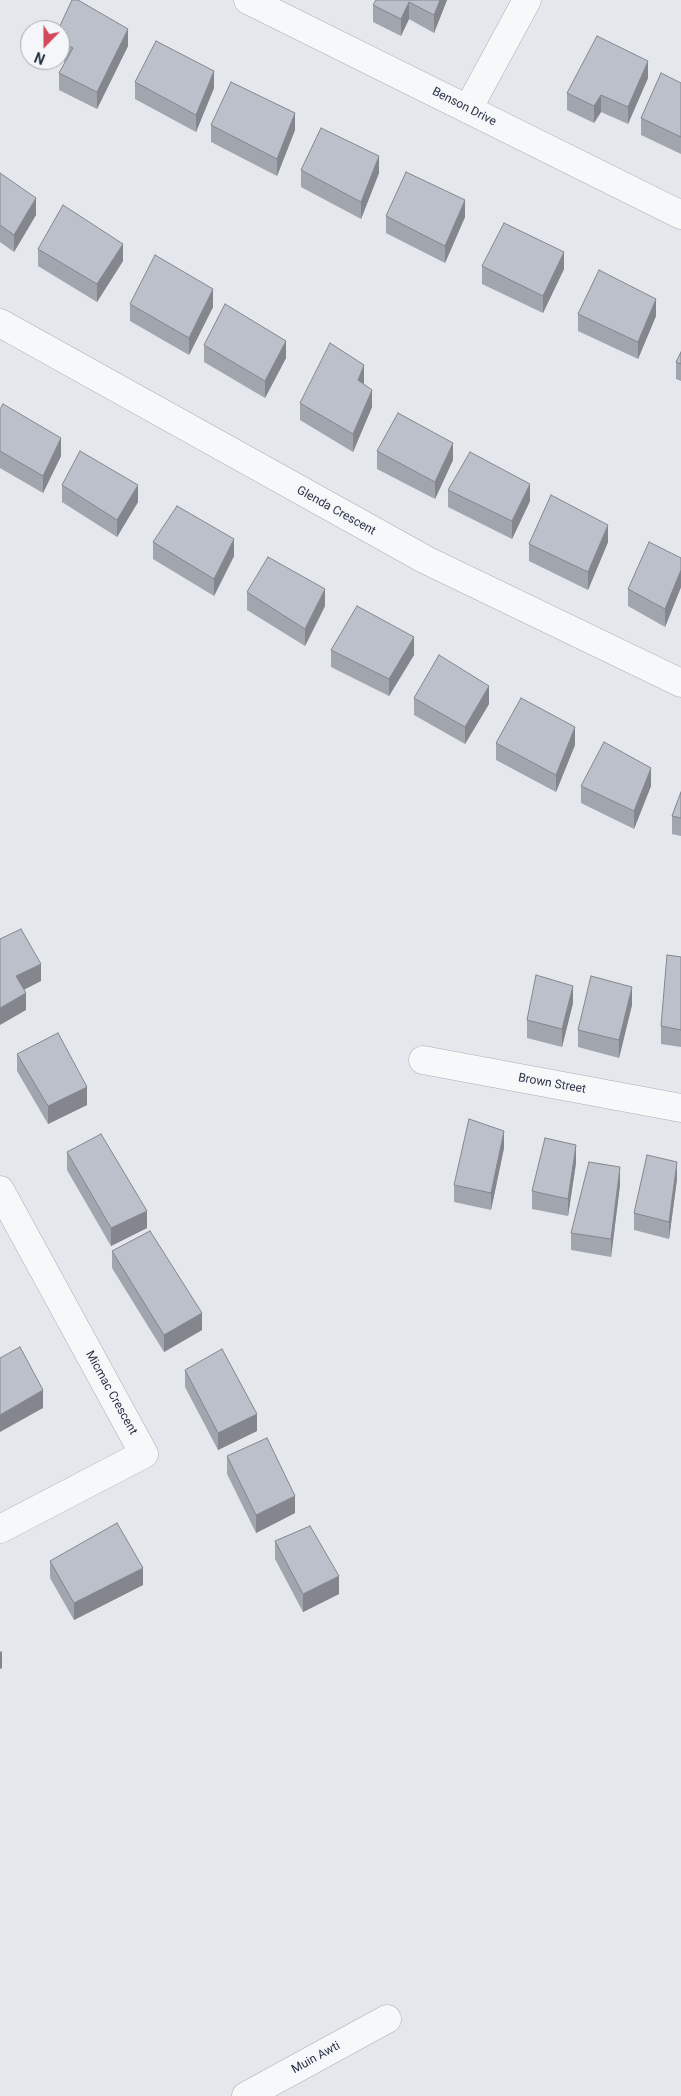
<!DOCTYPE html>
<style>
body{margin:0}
#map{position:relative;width:681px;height:2096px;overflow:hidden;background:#e4e7ec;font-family:Roboto,sans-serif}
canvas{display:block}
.north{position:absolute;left:20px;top:20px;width:50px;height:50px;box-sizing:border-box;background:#f4f6f9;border:1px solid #a4a8b1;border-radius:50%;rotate:202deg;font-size:14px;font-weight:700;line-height:20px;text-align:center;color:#2b3445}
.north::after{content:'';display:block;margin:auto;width:18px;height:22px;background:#d1495b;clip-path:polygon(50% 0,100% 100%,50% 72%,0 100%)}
</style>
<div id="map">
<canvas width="681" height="2096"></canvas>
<div class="north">N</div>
</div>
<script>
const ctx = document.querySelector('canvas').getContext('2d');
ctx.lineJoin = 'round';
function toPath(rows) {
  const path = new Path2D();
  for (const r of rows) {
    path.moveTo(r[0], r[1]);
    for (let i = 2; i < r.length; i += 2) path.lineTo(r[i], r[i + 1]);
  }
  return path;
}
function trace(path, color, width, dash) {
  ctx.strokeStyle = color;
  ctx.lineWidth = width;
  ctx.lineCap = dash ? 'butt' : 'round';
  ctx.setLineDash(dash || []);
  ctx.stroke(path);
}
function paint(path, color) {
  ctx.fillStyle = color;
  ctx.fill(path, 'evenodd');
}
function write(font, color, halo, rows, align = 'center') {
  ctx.font = font + ' Roboto,sans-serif';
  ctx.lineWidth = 4;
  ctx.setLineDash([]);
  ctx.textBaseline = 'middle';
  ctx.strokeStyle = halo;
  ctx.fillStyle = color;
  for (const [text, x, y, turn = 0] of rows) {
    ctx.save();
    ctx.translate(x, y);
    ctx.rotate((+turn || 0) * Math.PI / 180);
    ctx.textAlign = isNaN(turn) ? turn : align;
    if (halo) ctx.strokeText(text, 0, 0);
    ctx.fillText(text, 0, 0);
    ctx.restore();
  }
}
const minor = toPath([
 [248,0,681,215],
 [468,109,527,0],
 [0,323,426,560,681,683],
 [423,1060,681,1108],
 [0,1190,144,1454,0,1529],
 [246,2096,387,2019]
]);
trace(minor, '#a9aeb7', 29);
trace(minor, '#f7f8fa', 28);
paint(toPath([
 [376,0,447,0,434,33,409,19,401,36,373,22,373,5],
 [60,30,128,46,97,109,59,90,59,73,65,62,60,59],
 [648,78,628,124,601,112,594,123,567,110,567,93],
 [135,82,214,88,196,132,135,99],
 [681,83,681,154,641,135,641,118],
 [211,125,295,130,277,176,211,142],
 [301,170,379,173,361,219,301,187],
 [0,173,36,215,14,252,0,242],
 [386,216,465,217,445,263,386,233],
 [38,249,123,261,97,302,38,266],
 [482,266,564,269,543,313,482,284],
 [130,304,213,307,189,355,130,321],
 [578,314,656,316,638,359,578,331],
 [204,345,286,358,265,398,204,362],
 [681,352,681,381,676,379,676,362],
 [364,382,364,384,372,407,353,452,300,420,300,403],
 [0,409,61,456,43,493,0,468],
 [377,451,453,460,435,499,377,469],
 [62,485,138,502,117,537,62,502],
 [448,490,530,501,512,539,448,507],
 [153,542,234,556,214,596,153,559],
 [608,542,588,590,529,561,529,544],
 [681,558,681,587,665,627,628,606,628,589],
 [247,592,325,606,305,646,247,610],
 [331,650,414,655,389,696,331,667],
 [414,698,489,704,465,744,414,715],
 [496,743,575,745,556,792,496,760],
 [581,786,651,786,634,829,581,803],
 [681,792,681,836,672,834,672,816],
 [681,957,681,1047,661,1044,661,1026],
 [573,1003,562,1047,527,1038,527,1020],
 [632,1005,619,1058,578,1047,578,1030],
 [17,1054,87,1105,48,1124,17,1071],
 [504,1148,491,1210,454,1202,454,1185],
 [67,1152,147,1228,111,1246,67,1170],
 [576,1163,568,1216,532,1209,532,1191],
 [677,1179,669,1239,634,1230,634,1213],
 [620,1185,611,1257,571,1250,571,1233],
 [112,1251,202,1330,164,1352,112,1268],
 [185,1370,257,1431,218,1450,185,1387],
 [227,1456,295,1513,256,1533,227,1474],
 [275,1541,339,1594,303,1612,275,1559],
 [50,1561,143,1585,74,1620,50,1578]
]), '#a1a5ae');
paint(toPath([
 [440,0,447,0,434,33,434,15],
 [409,2,409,19,401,36,401,19],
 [128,29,128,46,97,109,97,92],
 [648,61,648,78,628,124,628,107],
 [214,71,214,88,196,132,196,115],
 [601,95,601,112,594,123,594,106],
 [295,113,295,130,277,176,277,159],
 [379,156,379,173,361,219,361,202],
 [36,198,36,215,14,252,14,235],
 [465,200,465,217,445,263,445,246],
 [123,244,123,261,97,302,97,284],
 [564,252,564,269,543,313,543,296],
 [213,289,213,307,189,355,189,338],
 [656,299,656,316,638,359,638,342],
 [286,341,286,358,265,398,265,381],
 [364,365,364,382,358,398,358,380],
 [372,390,372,407,353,452,353,434],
 [61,438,61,456,43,493,43,476],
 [453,443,453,460,435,499,435,482],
 [530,484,530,501,512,539,512,521],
 [138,485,138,502,117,537,117,520],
 [608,525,608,542,588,590,588,572],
 [234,539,234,556,214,596,214,579],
 [681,570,681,587,665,627,665,609],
 [325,589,325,606,305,646,305,629],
 [414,637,414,655,389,696,389,679],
 [489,686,489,704,465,744,465,727],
 [575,727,575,745,556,792,556,775],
 [651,768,651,786,634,829,634,811],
 [41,964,41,981,16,994,16,976],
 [573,986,573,1003,562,1047,562,1029],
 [632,987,632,1005,619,1058,619,1040],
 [26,993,26,1010,0,1025,0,1008],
 [87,1087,87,1105,48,1124,48,1106],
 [504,1131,504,1148,491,1210,491,1193],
 [576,1145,576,1163,568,1216,568,1199],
 [677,1162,677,1179,669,1239,669,1222],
 [620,1167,620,1185,611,1257,611,1239],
 [147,1211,147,1228,111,1246,111,1228],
 [202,1313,202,1330,164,1352,164,1335],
 [43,1390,43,1408,0,1432,0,1415],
 [257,1414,257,1431,218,1450,218,1433],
 [295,1496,295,1513,256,1533,256,1515],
 [143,1568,143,1585,74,1620,74,1603],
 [339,1576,339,1594,303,1612,303,1594],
 [2,1651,2,1668,0,1669,0,1652]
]), '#83868d');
const building = toPath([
 [72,0,78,0,128,29,97,92,59,73,73,48,60,42,60,30,58,30,72,0],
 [376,0,440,0,434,15,409,2,401,19,373,5,376,0],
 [597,36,648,61,628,107,601,95,594,106,567,93,597,36],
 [156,41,214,71,196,115,135,82,156,41],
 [661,73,681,83,681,137,641,118,661,73],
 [231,82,295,113,277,159,211,125,231,82],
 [321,128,379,156,361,202,301,170,321,128],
 [406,172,465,200,445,246,386,216,406,172],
 [0,173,36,198,14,235,0,225,0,173],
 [63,205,123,244,97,284,38,249,63,205],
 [504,223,564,252,543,296,482,266,504,223],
 [155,255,213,289,189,338,130,304,155,255],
 [599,270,656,299,638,342,578,314,599,270],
 [225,304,286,341,265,381,204,345,225,304],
 [330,343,364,365,358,380,372,390,353,434,300,403,330,343],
 [681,352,681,364,676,362,681,352],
 [3,404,61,438,43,476,0,451,0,409,3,404],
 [398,413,453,443,435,482,377,451,398,413],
 [80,451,138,485,117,520,62,485,80,451],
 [470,452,530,484,512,521,448,490,470,452],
 [551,495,608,525,588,572,529,544,551,495],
 [177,506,234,539,214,579,153,542,177,506],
 [649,542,681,558,681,570,665,609,628,589,649,542],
 [268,557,325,589,305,629,247,592,268,557],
 [357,606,414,637,389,679,331,650,357,606],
 [439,655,489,686,465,727,414,698,439,655],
 [521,698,575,727,556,775,496,743,521,698],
 [604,742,651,768,634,811,581,786,604,742],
 [681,792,681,818,672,816,681,792],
 [21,929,41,964,16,976,26,993,0,1008,0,939,21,929],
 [667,955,681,957,681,1030,661,1026,667,955],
 [536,975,573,986,562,1029,527,1020,536,975],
 [591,976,632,987,619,1040,578,1030,591,976],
 [58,1033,87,1087,48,1106,17,1054,58,1033],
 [469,1119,504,1131,491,1193,454,1185,469,1119],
 [101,1134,147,1211,111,1228,67,1152,101,1134],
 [545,1138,576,1145,568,1199,532,1191,545,1138],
 [647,1155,677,1162,669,1222,634,1213,647,1155],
 [589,1162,620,1167,611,1239,571,1233,589,1162],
 [150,1231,202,1313,164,1335,112,1251,150,1231],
 [20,1347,43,1390,0,1415,0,1358,20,1347],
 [222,1349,257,1414,218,1433,185,1370,222,1349],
 [267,1438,295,1496,256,1515,227,1456,267,1438],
 [117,1523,143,1568,74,1603,50,1561,117,1523],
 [310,1526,339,1576,303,1594,275,1541,310,1526]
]);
paint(building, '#bbc0ca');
trace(building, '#83868d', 1);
write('12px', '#2b3445', '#f4f6f9', [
 ["Benson Drive",464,107,27],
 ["Glenda Crescent",336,511,29],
 ["Brown Street",552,1084,10],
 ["Micmac Crescent",111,1393,61],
 ["Muin Awti",316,2058,-29]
]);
</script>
